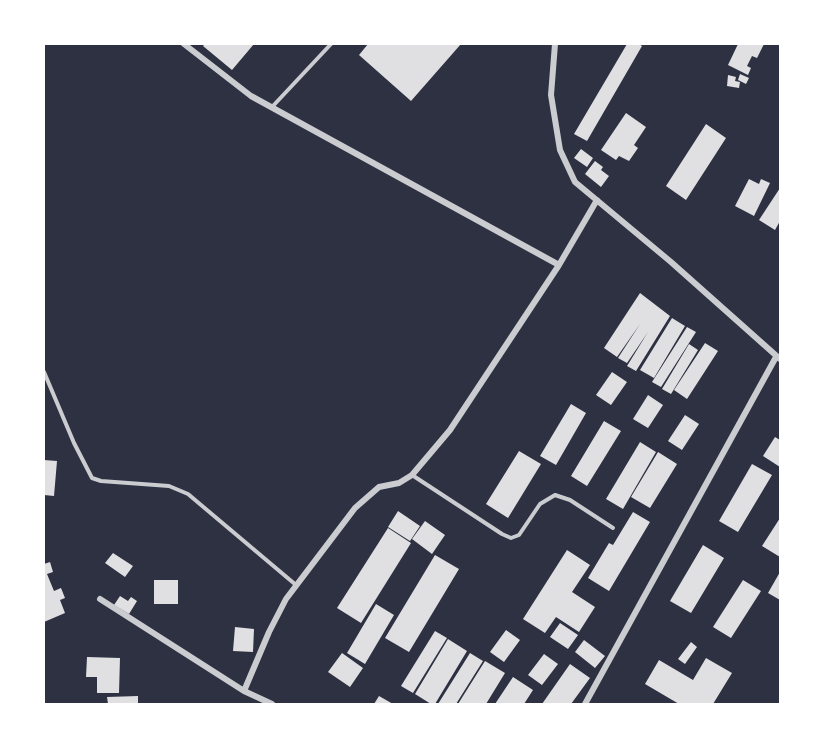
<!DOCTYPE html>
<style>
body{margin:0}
#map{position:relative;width:824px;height:748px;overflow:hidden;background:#2d3142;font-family:Bitter,serif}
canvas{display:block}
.frame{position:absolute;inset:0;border:45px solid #fff;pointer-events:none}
</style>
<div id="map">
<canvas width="824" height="748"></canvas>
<div class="frame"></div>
</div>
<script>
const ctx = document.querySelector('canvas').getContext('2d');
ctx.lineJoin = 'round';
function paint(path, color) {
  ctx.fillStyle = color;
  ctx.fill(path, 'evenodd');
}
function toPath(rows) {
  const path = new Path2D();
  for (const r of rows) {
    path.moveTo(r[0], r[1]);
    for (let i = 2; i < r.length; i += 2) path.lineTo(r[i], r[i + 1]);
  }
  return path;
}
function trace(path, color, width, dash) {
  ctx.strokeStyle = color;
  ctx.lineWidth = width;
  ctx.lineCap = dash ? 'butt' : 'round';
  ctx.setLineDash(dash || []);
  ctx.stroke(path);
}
paint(toPath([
 [205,44,254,44,232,70,203,46],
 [368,44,461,44,411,101,359,55],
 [627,44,639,44,642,46,587,141,574,134],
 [738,44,764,44,757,58,752,56,747,66,751,68,748,75,728,65],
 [740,74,749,78,746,84,738,80],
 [728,75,736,77,735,81,740,82,739,88,727,86],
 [626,113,646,127,634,145,638,148,629,161,619,156,616,160,601,150],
 [706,124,726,138,686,200,666,186],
 [581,149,593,158,587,167,574,158],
 [595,161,603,167,601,170,609,176,601,187,585,174],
 [749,179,759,184,761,179,770,183,754,216,735,206],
 [780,188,780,221,775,230,759,220],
 [640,293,670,316,636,371,627,366,648,332,627,363,618,358,640,324,617,357,604,348],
 [672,318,685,326,654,378,640,370],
 [687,327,696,332,661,387,652,382],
 [705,343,718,351,687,399,674,390],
 [689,344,698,350,671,394,662,389],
 [612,372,627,382,611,405,596,395],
 [648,395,663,405,648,428,633,419],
 [571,404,586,413,556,465,540,456],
 [685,415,699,424,682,450,668,441],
 [604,421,621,431,587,486,571,476],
 [775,437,780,440,780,467,763,456],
 [640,442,656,452,623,509,606,499],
 [519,451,541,464,508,518,486,504],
 [658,452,677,464,650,508,631,497],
 [44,460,57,461,54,496,44,495],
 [752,464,772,475,738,532,719,521],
 [398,511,420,526,410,541,388,527],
 [633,512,650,522,609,591,588,578,609,543,613,545],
 [780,518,780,557,762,546],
 [425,521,445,535,432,554,412,539],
 [388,528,411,543,361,623,337,608],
 [703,545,724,558,691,613,670,601],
 [567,550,590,565,572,592,595,607,579,632,556,617,545,633,523,619],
 [113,553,133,566,125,577,105,563],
 [435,555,459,569,409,652,385,638],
 [50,562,53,572,47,574,54,591,61,588,65,598,60,600,65,613,44,622,44,564],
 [780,572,780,600,768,593],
 [154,580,178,580,178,604,154,604],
 [743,580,761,591,731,638,713,627],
 [120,596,128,601,131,597,137,601,129,614,114,605],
 [376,604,394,615,365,664,347,653],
 [560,623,578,635,568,649,550,637],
 [235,627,254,629,253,652,233,651],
 [506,630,520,640,504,662,490,652],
 [435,631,447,638,413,693,401,686],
 [448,639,467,651,435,704,431,704,415,694],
 [584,640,605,656,595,668,575,652],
 [691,642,697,647,685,664,678,659],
 [342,653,363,668,350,687,328,672],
 [470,653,483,661,456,704,438,704],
 [544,654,558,664,542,685,528,675],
 [87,657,120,658,119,693,97,693,97,677,86,677],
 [706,658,732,673,713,704,679,704,645,684,659,660,693,680],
 [485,661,505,673,486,704,458,704],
 [570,664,590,678,571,704,542,704],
 [513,677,533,690,524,704,495,704],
 [138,696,138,704,108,704,107,697],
 [379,696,393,704,374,704]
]), '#e0e0e3');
trace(toPath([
 [272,107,331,44],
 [44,372,74,443,92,478,101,481,169,486,188,494,296,585],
 [412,475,502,534,511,538,519,535,540,504,555,495,570,500,613,528]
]), '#caccd0', 4);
trace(toPath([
 [184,44,251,96,559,265],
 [555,44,551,95,560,150,575,182,671,262,780,359],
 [100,599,244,691,272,704],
 [244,691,269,632,286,599,355,508,379,487,399,483,412,475,450,430,559,265,597,200],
 [585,704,776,357]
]), '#caccd0', 6);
</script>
